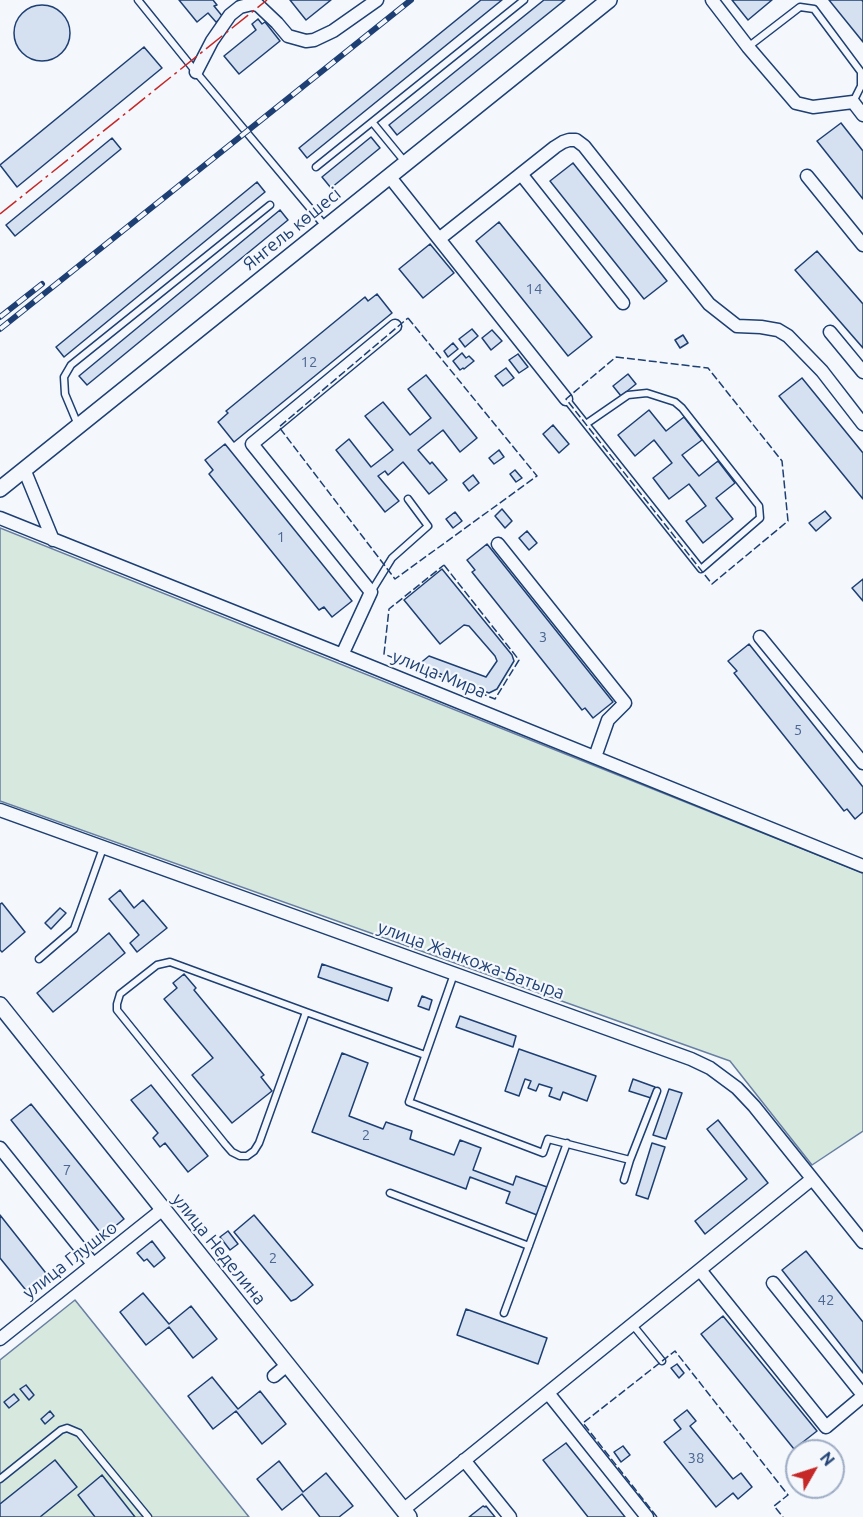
<!DOCTYPE html>
<meta charset="utf-8">
<style>
body{margin:0}
#map{position:relative;width:863px;height:1517px;overflow:hidden;background:#f4f7fb;font-family:Ubuntu,sans-serif}
canvas{display:block}
.north{position:absolute;left:785px;top:1439px;width:60px;height:60px;box-sizing:border-box;background:#f4f7fb;border:2px solid #9eadc5;border-radius:50%;rotate:51deg;font-size:16px;font-weight:700;line-height:24px;text-align:center;color:#1d3f73}
.north::after{content:'';display:block;margin:auto;width:21px;height:27px;background:#c62828;clip-path:polygon(50% 0,100% 100%,50% 72%,0 100%)}
</style>
<div id="map">
<canvas width="863" height="1517"></canvas>
<div class="north">N</div>
</div>
<script>
const ctx = document.querySelector('canvas').getContext('2d');
ctx.lineJoin = 'round';
function paint(path, color) {
  ctx.fillStyle = color;
  ctx.fill(path, 'evenodd');
}
function toPath(rows) {
  const path = new Path2D();
  for (const r of rows) {
    if (r.length === 3) {
      path.moveTo(r[0] + r[2], r[1]);
      path.arc(r[0], r[1], r[2], 0, 2 * Math.PI);
      continue;
    }
    path.moveTo(r[0], r[1]);
    for (let i = 2; i < r.length; i += 2) path.lineTo(r[i], r[i + 1]);
  }
  return path;
}
function trace(path, color, width, dash) {
  ctx.strokeStyle = color;
  ctx.lineWidth = width;
  ctx.lineCap = dash ? 'butt' : 'round';
  ctx.setLineDash(dash || []);
  ctx.stroke(path);
}
function write(font, color, halo, rows, align = 'center') {
  ctx.font = font + ' Ubuntu,sans-serif';
  ctx.lineWidth = 4.5;
  ctx.setLineDash([]);
  ctx.textBaseline = 'middle';
  ctx.strokeStyle = halo;
  ctx.fillStyle = color;
  for (const [text, x, y, turn = 0] of rows) {
    ctx.save();
    ctx.translate(x, y);
    ctx.rotate((+turn || 0) * Math.PI / 180);
    ctx.textAlign = isNaN(turn) ? turn : align;
    if (halo) ctx.strokeText(text, 0, 0);
    ctx.fillText(text, 0, 0);
    ctx.restore();
  }
}
const green = toPath([
 [0,528,863,873,863,1131,812,1165,730,1061,0,801,0,528],
 [75,1300,249,1517,0,1517,0,1360,75,1300]
]);
paint(green, '#d7e8df');
trace(green, '#687fa3', 1.5);
const building = toPath([
 [179,0,213,0,217,5,214,6,223,17,216,22,208,13,197,22,179,0],
 [290,0,331,0,306,20,290,0],
 [481,0,502,0,307,158,299,148,481,0],
 [544,0,565,0,397,135,389,125,544,0],
 [732,0,772,0,748,20,732,0],
 [829,0,862,0,863,2,863,42,829,0],
 [42,33,28],
 [258,19,262,24,265,22,280,41,239,74,224,56,256,30,252,24,258,19],
 [144,47,162,68,17,187,0,165,144,47],
 [841,123,863,151,863,199,817,141,841,123],
 [371,137,380,148,331,188,322,177,371,137],
 [112,138,121,149,15,236,6,225,112,138],
 [573,163,667,281,644,299,550,181,573,163],
 [257,182,265,192,64,357,56,347,257,182],
 [280,210,288,220,87,385,79,376,280,210],
 [499,222,592,337,568,356,476,241,499,222],
 [430,244,454,273,423,298,399,269,430,244],
 [817,251,863,304,863,348,795,270,817,251],
 [377,294,392,313,234,442,218,422,228,413,226,411,365,297,368,301,377,294],
 [472,329,478,336,465,347,459,339,472,329],
 [492,330,502,341,491,350,482,338,492,330],
 [683,335,688,343,680,348,675,340,683,335],
 [453,343,458,349,448,357,444,351,453,343],
 [462,353,466,358,469,356,474,361,464,369,463,368,460,370,453,361,462,353],
 [518,354,528,367,519,373,509,360,518,354],
 [506,368,514,378,503,386,495,376,506,368],
 [628,374,636,384,621,396,613,386,628,374],
 [426,375,477,438,460,452,443,430,418,450,430,464,432,462,447,480,429,494,403,462,388,475,385,471,378,476,399,501,385,512,336,450,349,439,371,467,393,450,365,416,383,402,410,435,431,418,408,389,426,375],
 [802,378,863,453,863,499,779,396,802,378],
 [649,410,666,431,684,417,702,440,682,455,699,476,718,461,735,483,716,498,733,519,703,543,686,521,706,506,689,484,669,499,653,478,672,463,654,440,635,456,618,435,649,410],
 [553,425,569,444,559,453,543,434,553,425],
 [225,444,352,601,332,617,324,607,319,610,209,474,213,470,205,460,225,444],
 [499,450,504,457,494,464,489,458,499,450],
 [515,470,522,478,516,482,510,474,515,470],
 [473,475,479,483,469,491,463,483,473,475],
 [502,509,512,521,505,528,495,516,502,509],
 [825,511,831,518,816,531,809,523,825,511],
 [455,512,462,521,453,528,446,519,455,512],
 [527,531,537,543,529,550,519,538,527,531],
 [487,544,613,702,593,718,585,708,582,710,472,572,475,570,467,560,487,544],
 [442,569,512,655,514,661,497,689,489,693,418,665,429,656,486,677,497,661,495,656,469,626,464,625,440,644,404,600,442,569],
 [863,579,863,601,852,588,863,579],
 [749,644,863,787,863,812,855,819,847,809,844,811,734,673,737,671,728,661,749,644],
 [120,890,134,908,143,900,167,928,137,952,130,943,139,935,109,899,120,890],
 [2,903,25,932,2,952,0,950,0,904,2,903],
 [60,908,66,913,51,929,45,923,60,908],
 [109,933,125,953,53,1012,37,993,109,933],
 [322,964,392,988,388,1001,318,977,322,964],
 [184,974,196,988,194,990,264,1075,261,1077,272,1091,232,1123,192,1075,213,1058,164,999,177,988,173,983,184,974],
 [422,996,432,1000,429,1010,418,1006,422,996],
 [460,1016,516,1036,513,1047,456,1027,460,1016],
 [519,1049,596,1076,587,1101,563,1092,560,1100,549,1096,552,1088,539,1084,536,1091,528,1088,531,1081,525,1079,519,1096,505,1091,519,1049],
 [342,1053,368,1063,349,1116,383,1129,386,1122,412,1131,410,1139,454,1155,460,1140,481,1148,473,1170,513,1185,516,1176,547,1187,537,1215,506,1203,510,1192,470,1177,466,1189,312,1132,342,1053],
 [633,1079,655,1087,651,1098,629,1091,633,1079],
 [151,1085,208,1156,188,1172,165,1143,160,1147,153,1138,158,1133,131,1100,151,1085],
 [669,1089,682,1093,666,1139,653,1135,669,1089],
 [31,1104,124,1219,103,1236,11,1120,31,1104],
 [718,1120,768,1183,705,1234,695,1221,747,1179,707,1129,718,1120],
 [652,1143,665,1147,648,1199,636,1195,652,1143],
 [0,1215,49,1277,29,1294,0,1258,0,1215],
 [254,1215,313,1285,296,1299,291,1301,234,1232,254,1215],
 [228,1231,238,1244,230,1250,220,1237,228,1231],
 [152,1241,165,1258,154,1267,147,1259,144,1261,137,1253,152,1241],
 [806,1251,863,1322,863,1373,782,1270,806,1251],
 [143,1293,169,1324,191,1306,217,1339,193,1358,169,1327,146,1345,120,1312,143,1293],
 [466,1309,547,1338,538,1364,457,1335,466,1309],
 [723,1316,817,1431,794,1449,701,1334,723,1316],
 [677,1364,684,1373,679,1378,671,1368,677,1364],
 [212,1377,238,1409,260,1391,286,1424,262,1444,236,1411,213,1429,188,1396,212,1377],
 [26,1385,34,1395,29,1400,20,1389,26,1385],
 [14,1394,19,1400,9,1408,4,1402,14,1394],
 [687,1410,696,1421,690,1426,733,1479,741,1473,752,1487,738,1499,733,1493,716,1507,664,1442,681,1429,674,1420,687,1410],
 [50,1411,54,1416,45,1424,41,1419,50,1411],
 [566,1443,598,1483,625,1517,588,1517,543,1460,566,1443],
 [623,1446,630,1455,621,1462,614,1452,623,1446],
 [55,1460,77,1487,40,1517,0,1517,0,1504,55,1460],
 [279,1461,303,1492,326,1473,353,1506,339,1517,320,1517,302,1494,282,1510,257,1479,279,1461],
 [102,1475,135,1517,95,1517,78,1495,102,1475],
 [483,1506,485,1507,486,1506,495,1517,469,1517,483,1506]
]);
paint(building, '#d5e0f0');
trace(building, '#1d3f73', 1.5);
const service = toPath([
 [138,0,196,72,325,226],
 [748,47,800,7,814,9,861,72,861,86,853,102],
 [373,123,405,162],
 [316,167,524,0],
 [566,399,701,569,760,518,759,506,682,408,675,402,647,393,628,395,586,424],
 [78,425,65,394,64,377,71,365,270,205],
 [371,592,392,558,428,526,408,499],
 [39,959,74,929,103,848],
 [454,974,409,1102,543,1153,548,1139,630,1160],
 [306,1012,170,962,157,965,120,994,117,1004,117,1010,225,1144,232,1152,240,1156,247,1156,254,1151,259,1143,306,1012,425,1055],
 [624,1180,630,1160,657,1091],
 [390,1193,529,1246],
 [504,1313,567,1143],
 [632,1324,662,1361],
 [0,1479,61,1430,67,1428,79,1433,148,1517]
]);
const minor = toPath([
 [712,0,748,47,796,103,813,107,853,102,863,115],
 [196,72,212,41,230,15,240,7,252,4,258,5,277,23,288,36,306,41,314,40,333,31,377,0],
 [521,174,623,303],
 [389,176,566,399],
 [807,176,863,245],
 [439,239,555,147,563,142,569,140,576,140,584,146,709,304,737,326,761,327,778,330,788,336,822,371,863,424],
 [830,332,863,372],
 [24,469,53,540],
 [0,518,350,658,863,866],
 [498,544,625,703,608,720,595,757],
 [760,637,863,763],
 [342,655,371,592,252,444,395,326],
 [0,810,691,1059,710,1068,737,1088,754,1106,863,1242],
 [0,1148,93,1264],
 [700,1270,826,1427,863,1396],
 [773,1283,863,1395],
 [0,1339,163,1209],
 [274,1376,287,1365],
 [548,1393,647,1517],
 [464,1460,510,1517],
 [403,1510,812,1179]
]);
const tertiary = toPath([
 [0,489,609,0],
 [0,1005,409,1517]
]);
trace(service, '#1d3f73', 9);
trace(minor, '#1d3f73', 15);
trace(tertiary, '#1d3f73', 18);
trace(service, '#f4f7fb', 6);
trace(minor, '#f4f7fb', 12);
trace(tertiary, '#f4f7fb', 15);
const rail = toPath([
 [0,317,42,284],
 [0,329,411,0]
]);
trace(rail, '#1d3f73', 6);
trace(rail, '#f4f7fb', 4, [11]);
trace(toPath([
 [408,318,537,476,395,579,279,427,408,318],
 [616,357,708,368,782,461,788,521,712,584,566,399,616,357],
 [444,565,519,660,495,699,384,654,389,609,444,565],
 [657,1517,583,1423,675,1351,788,1495,774,1506,783,1517]
]), '#1d3f73', 1.5, [8, 3]);
trace(toPath([
 [0,214,267,0]
]), '#c62828', 1.5, [21, 4.5, 3, 4.5]);
write('15px', '#4b6792', null, [
 ["14",534,289],
 ["12",309,362],
 ["1",281,537],
 ["3",543,637],
 ["5",798,730],
 ["2",366,1135],
 ["7",67,1170],
 ["2",273,1258],
 ["42",826,1300],
 ["38",696,1458]
]);
write('18px', '#1d3f73', '#f4f7fb', [
 ["Янгель көшесі",292,229,-39],
 ["улица Мира",439,674,22],
 ["улица Жанкожа-Батыра",471,960,20],
 ["улица Неделина",219,1249,51],
 ["улица Глушко",70,1260,-38]
]);
</script>
